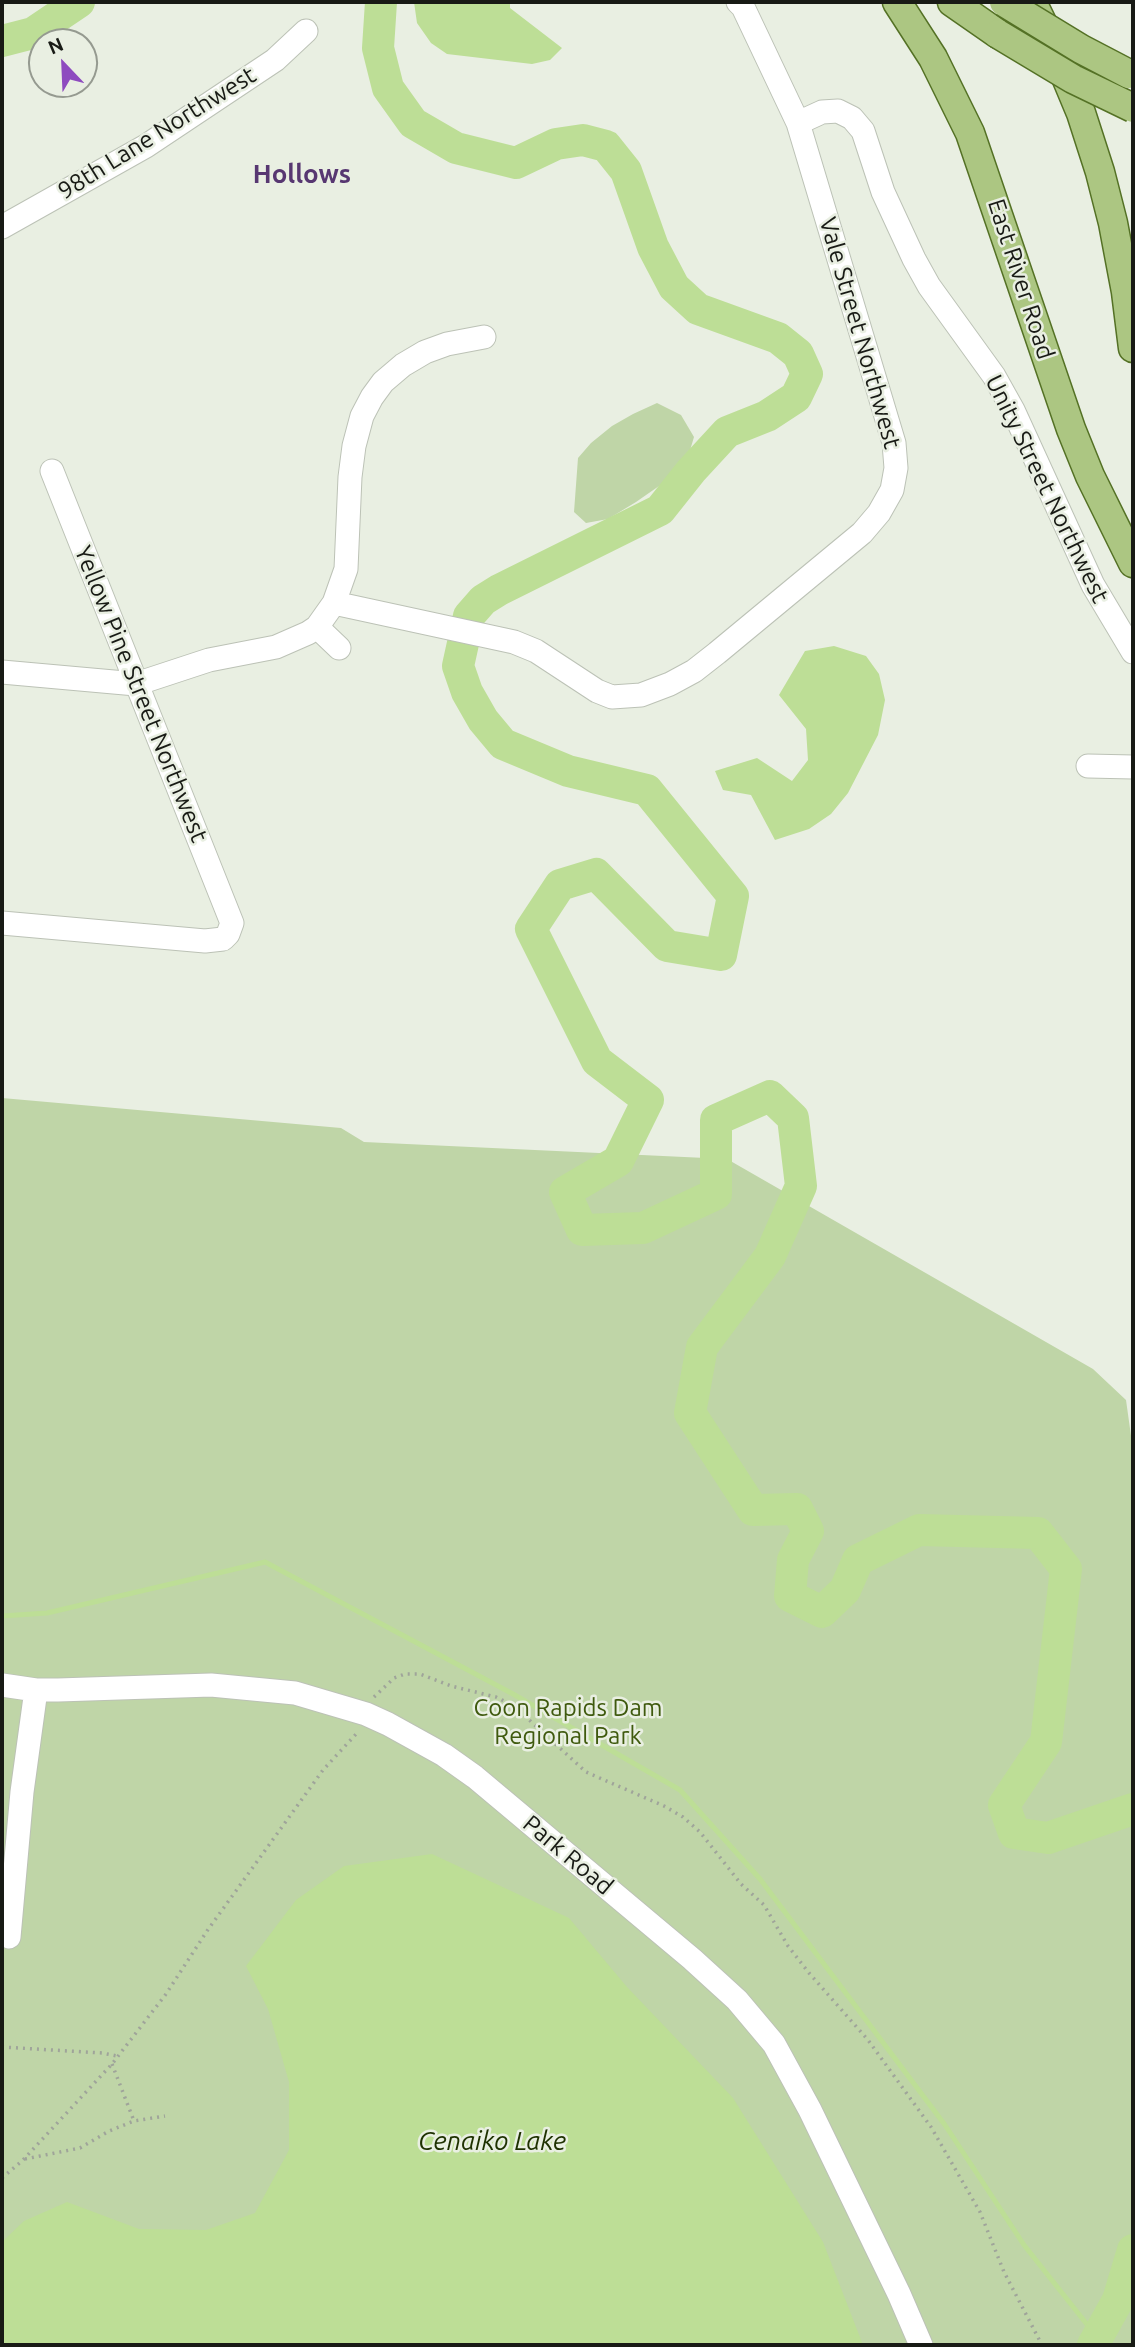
<!DOCTYPE html>
<style>
body{margin:0}
#map{position:relative;width:1135px;height:2347px;overflow:hidden;background:#e9efe2;font-family:Ubuntu,sans-serif}
canvas{display:block}
.frame{position:absolute;inset:0;border:4px solid #181a15;pointer-events:none}
.north{position:absolute;left:28px;top:28px;width:70px;height:70px;box-sizing:border-box;background:#e9efe2;border:2px solid #959a90;border-radius:50%;rotate:337deg;font-size:19px;font-weight:700;line-height:28px;text-align:center;color:#181a15}
.north::after{content:'';display:block;margin:auto;width:24px;height:32px;background:#8e4bbf;clip-path:polygon(50% 0,100% 100%,50% 72%,0 100%)}
</style>
<div id="map">
<canvas width="1135" height="2347"></canvas>
<div class="frame"></div>
<div class="north">N</div>
</div>
<script>
const ctx = document.querySelector('canvas').getContext('2d');
ctx.lineJoin = 'round';
function paint(path, color) {
  ctx.fillStyle = color;
  ctx.fill(path, 'evenodd');
}
function toPath(rows) {
  const path = new Path2D();
  for (const r of rows) {
    path.moveTo(r[0], r[1]);
    for (let i = 2; i < r.length; i += 2) path.lineTo(r[i], r[i + 1]);
  }
  return path;
}
function trace(path, color, width, dash) {
  ctx.strokeStyle = color;
  ctx.lineWidth = width;
  ctx.lineCap = dash ? 'butt' : 'round';
  ctx.setLineDash(dash || []);
  ctx.stroke(path);
}
function write(font, color, halo, rows, align = 'center') {
  ctx.font = font + ' Ubuntu,sans-serif';
  ctx.lineWidth = 5;
  ctx.setLineDash([]);
  ctx.textBaseline = 'middle';
  ctx.strokeStyle = halo;
  ctx.fillStyle = color;
  for (const [text, x, y, turn = 0] of rows) {
    ctx.save();
    ctx.translate(x, y);
    ctx.rotate((+turn || 0) * Math.PI / 180);
    ctx.textAlign = isNaN(turn) ? turn : align;
    if (halo) ctx.strokeText(text, 0, 0);
    ctx.fillText(text, 0, 0);
    ctx.restore();
  }
}
paint(toPath([
 [657,403,681,415,694,437,688,457,672,477,636,502,608,519,586,523,574,512,578,458,591,443,612,426,633,414],
 [2,1098,341,1128,364,1142,727,1159,1093,1369,1126,1400,1133,1450,1133,2345,2,2345]
]), '#bfd5a7');
paint(toPath([
 [414,2,510,2,510,8,562,48,550,60,532,64,447,54,431,43,417,23],
 [834,646,866,656,879,674,885,700,878,735,848,793,831,814,809,829,775,840,751,795,723,790,715,771,757,758,792,781,808,760,806,729,779,695,805,651],
 [432,1854,569,1918,627,1987,733,2098,823,2242,863,2345,2,2345,2,2242,24,2221,67,2202,139,2229,206,2230,255,2213,289,2150,289,2082,268,2009,246,1966,296,1900,344,1866]
]), '#bdde96');
trace(toPath([
 [2,1616,47,1613,265,1562,513,1694,680,1790,760,1879,945,2125,1024,2245,1097,2337]
]), '#bdde96', 5);
trace(toPath([
 [381,2,378,48,388,88,413,123,456,148,516,163,556,144,583,140,606,146,626,171,653,247,674,287,698,309,778,338,798,354,807,374,796,397,767,416,727,432,691,471,660,510,499,590,483,600,469,616,458,666,467,692,483,720,503,744,568,771,647,790,733,896,721,955,667,946,596,874,560,885,531,929,597,1061,648,1100,618,1161,565,1192,582,1230,643,1228,716,1194,716,1120,770,1096,793,1118,801,1186,770,1256,702,1347,690,1413,753,1510,797,1509,808,1531,793,1560,790,1596,822,1612,845,1590,858,1560,919,1530,1038,1533,1066,1569,1046,1742,1004,1805,1014,1833,1048,1838,1133,1809],
 [2,41,33,33,79,2],
 [1093,2345,1118,2300,1133,2250]
]), '#bdde96', 32);
const minor = toPath([
 [798,123,822,112,838,111,852,118,863,131,883,192,914,259,929,286,994,376,1013,410,1093,585,1133,652],
 [2,227,146,146,275,60,306,31],
 [334,603,514,642,536,651,597,691,612,697,641,695,670,684,694,671,717,653,862,533,879,513,892,490,896,468,894,443,798,123,743,7,738,2],
 [317,627,339,648],
 [2,672,136,684,209,660,276,647,308,633,317,627,334,603,346,569,350,477,354,446,362,416,372,397,383,382,403,365,425,352,447,344,484,337],
 [1088,766,1133,767],
 [2,923,205,941,223,939,228,934,232,923,52,471],
 [2,1685,36,1690,58,1690,211,1685,295,1693,366,1714,388,1724,444,1755,475,1777,692,1959,737,2000,774,2044,810,2110,899,2294,921,2345],
 [9,1937,22,1792,36,1690]
]);
const major = toPath([
 [897,2,933,58,970,133,1071,429,1090,476,1133,563],
 [952,2,998,34],
 [1032,2,1051,41,1081,113,1100,172,1113,223,1126,292,1133,348]
]);
trace(minor, '#bcc2b6', 25);
trace(major, '#547125', 31);
trace(toPath([
 [374,1697,394,1678,405,1674,420,1674,451,1686,496,1697,514,1706,586,1772,664,1806,683,1817,700,1832,741,1884,764,1905,788,1946,809,1973,868,2040,931,2127,980,2212,1004,2272,1042,2345],
 [2,2047,102,2053,117,2056],
 [112,2064,134,2121],
 [25,2159,80,2148,109,2131,134,2121,165,2116],
 [2,2178,23,2160,112,2064,166,1994,207,1931,323,1770,357,1733]
]), '#9fa49a', 3.5, [2, 5]);
trace(minor, '#fff', 23);
trace(major, '#acc682', 28);
const majorBridge = toPath([
 [1004,2,1081,49,1129,74],
 [998,34,1073,79,1133,108]
]);
trace(majorBridge, '#547125', 31, []);
trace(majorBridge, '#acc682', 28);
write('24px', '#181a15', '#e9efe2', [
 ["98th Lane Northwest",157,133,-32],
 ["East River Road",1021,279,72],
 ["Vale Street Northwest",860,333,74],
 ["Unity Street Northwest",1047,489,64],
 ["Yellow Pine Street Northwest",141,694,68],
 ["Park Road",568,1855,40]
]);
write('24px', '#3f5a0e', '#e9efe2', [
 ["Coon Rapids Dam",568,1708],
 ["Regional Park",568,1736]
]);
write('bold 26px', '#573771', '#e9efe2', [
 ["Hollows",302,174]
]);
write('italic 26px', '#1e3100', '#e9efe2', [
 ["Cenaiko Lake",492,2141]
]);
</script>
